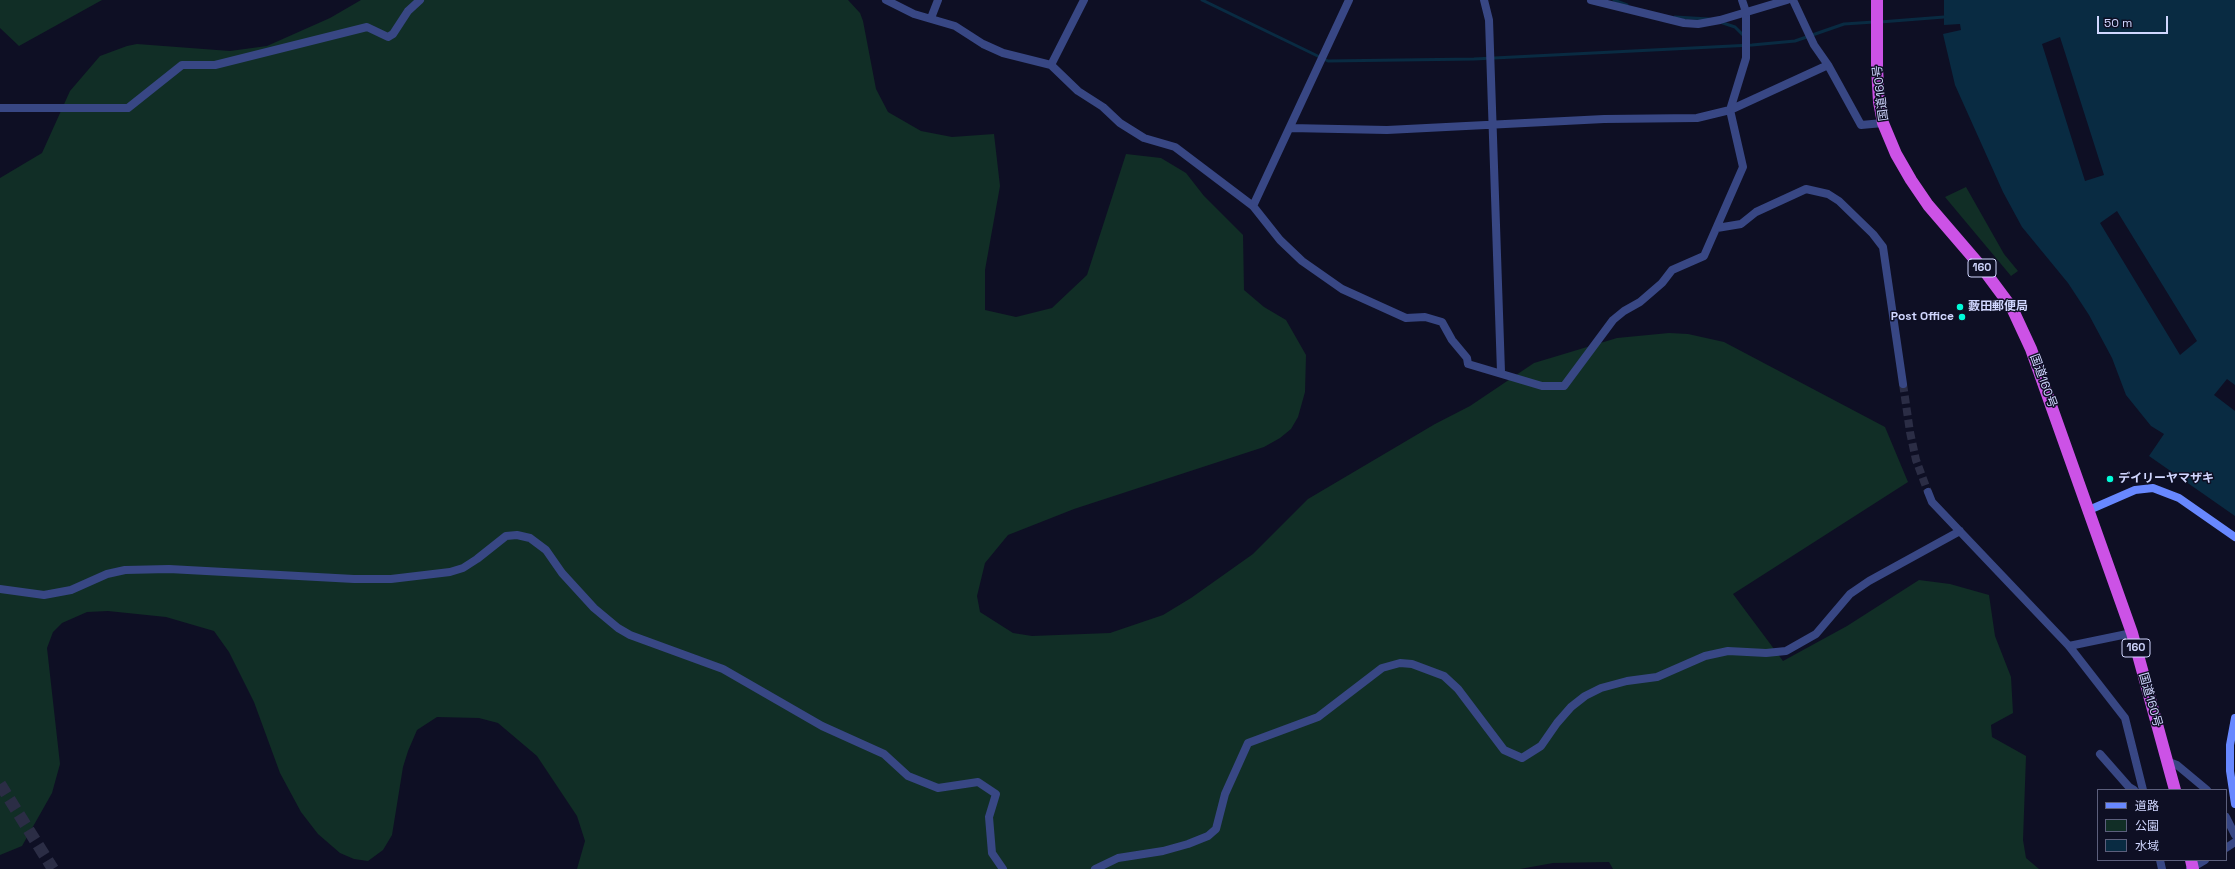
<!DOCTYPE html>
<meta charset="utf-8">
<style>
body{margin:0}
#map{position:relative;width:2235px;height:869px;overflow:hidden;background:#0e0f24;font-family:"Space Grotesk","Noto Sans JP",sans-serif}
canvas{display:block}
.legend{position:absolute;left:2097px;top:789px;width:130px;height:72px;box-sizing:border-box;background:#0e0f24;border:1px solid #5c5f7c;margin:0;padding:5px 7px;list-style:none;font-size:12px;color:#d1d7ff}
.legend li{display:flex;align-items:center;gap:8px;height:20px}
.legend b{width:20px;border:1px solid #5c5f7c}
.scale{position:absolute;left:2097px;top:16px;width:71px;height:18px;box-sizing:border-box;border:2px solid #d1d7ff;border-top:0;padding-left:5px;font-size:12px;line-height:14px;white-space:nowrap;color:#d1d7ff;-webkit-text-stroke:3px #0e0f24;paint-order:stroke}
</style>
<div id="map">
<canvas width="2235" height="869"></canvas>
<ul class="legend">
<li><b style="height:5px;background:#6888ff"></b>道路</li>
<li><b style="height:11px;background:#112e26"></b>公園</li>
<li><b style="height:11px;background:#092b42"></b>水域</li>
</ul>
<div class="scale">50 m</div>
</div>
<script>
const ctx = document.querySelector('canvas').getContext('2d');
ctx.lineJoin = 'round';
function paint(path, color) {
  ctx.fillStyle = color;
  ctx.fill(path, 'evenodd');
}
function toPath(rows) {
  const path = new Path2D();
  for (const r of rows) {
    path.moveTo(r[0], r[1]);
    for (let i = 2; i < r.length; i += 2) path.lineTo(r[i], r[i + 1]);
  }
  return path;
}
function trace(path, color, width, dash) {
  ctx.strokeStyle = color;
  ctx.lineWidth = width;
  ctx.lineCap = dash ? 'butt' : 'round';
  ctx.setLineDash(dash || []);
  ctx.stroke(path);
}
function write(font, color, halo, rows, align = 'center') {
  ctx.font = font + ' "Space Grotesk","Noto Sans JP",sans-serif';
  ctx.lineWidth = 3;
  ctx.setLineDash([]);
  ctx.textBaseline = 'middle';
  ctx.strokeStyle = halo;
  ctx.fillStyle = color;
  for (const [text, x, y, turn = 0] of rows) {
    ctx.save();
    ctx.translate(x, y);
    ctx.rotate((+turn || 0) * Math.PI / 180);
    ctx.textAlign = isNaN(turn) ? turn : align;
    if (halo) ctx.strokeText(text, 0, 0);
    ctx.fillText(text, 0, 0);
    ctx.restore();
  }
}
paint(toPath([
 [0,0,102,0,19,46,0,28],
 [361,0,848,0,860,13,863,21,876,89,888,112,921,131,952,137,994,134,1000,186,985,270,985,310,1016,317,1052,308,1087,275,1126,154,1161,158,1186,173,1204,196,1243,235,1244,290,1264,307,1286,320,1306,355,1305,392,1298,417,1291,429,1280,438,1264,447,1074,509,1008,535,985,563,977,596,980,612,1013,633,1032,636,1110,633,1163,615,1191,598,1253,554,1308,499,1435,424,1470,406,1534,363,1617,338,1669,333,1688,334,1724,342,1885,427,1908,482,1733,594,1783,661,1847,626,1919,580,1950,584,1989,595,1995,636,2011,677,2013,713,1991,725,1992,737,2026,756,2023,840,2026,858,2039,869,1613,869,1609,862,1553,863,1520,869,577,869,585,841,577,816,537,756,498,723,479,718,437,717,417,730,408,751,403,767,392,835,383,850,368,861,354,859,340,853,318,834,301,812,280,773,254,702,229,652,214,631,166,617,108,611,87,612,62,623,53,632,47,648,60,764,52,793,22,846,0,855,0,178,42,153,70,91,100,56,127,46,137,44,230,51,267,46,330,18],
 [1966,187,2004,254,2018,271,2011,276,1945,197]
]), '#112e26');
paint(toPath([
 [1944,0,2235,0,2235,516,2149,456,2164,434,2151,426,2126,395,2112,358,2089,315,2068,283,2022,227,2003,192,1955,85,1943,34,1961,30,1960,24,1944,25]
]), '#092b42');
paint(toPath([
 [2060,37,2104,175,2085,181,2042,44],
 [2117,211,2197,341,2180,355,2100,223],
 [2227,379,2235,385,2235,411,2214,395]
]), '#0e0f24');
trace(toPath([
 [1202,0,1328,61,1474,59,1752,45,1795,41,1844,24,1874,22],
 [1614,0,1627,5],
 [1675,17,1709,19],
 [1720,22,1735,27,1744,36],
 [1880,22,1944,17]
]), '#092b42', 3);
trace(toPath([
 [1903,384,1910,432,1916,460,1928,492]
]), '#2b2d45', 8, [8, 4]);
trace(toPath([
 [0,784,53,869]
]), '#2b2d45', 12, [12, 6]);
trace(toPath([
 [886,0,914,14,955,26,983,44,1003,53,1051,65,1078,91,1103,107,1120,123,1144,138,1175,147,1253,206,1280,240,1302,261,1342,289,1406,318,1425,317,1442,322,1452,340,1467,358,1468,364,1542,386,1564,386,1613,320,1624,311,1640,302,1662,283,1672,270,1704,256,1743,167,1730,110,1746,58,1746,12,1742,0],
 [1484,0,1489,20,1501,372],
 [1793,0,1814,45,1828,65,1861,125,1883,123],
 [931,18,938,0],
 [1051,65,1084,0],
 [0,108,128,108,182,65,215,65,367,27,388,37,393,34,408,11,420,0],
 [1290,128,1387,130,1604,119,1697,118,1730,110,1828,65],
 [1253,206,1349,0],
 [1717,228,1741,224,1756,212,1806,189,1828,194,1839,201,1873,234,1883,247,1903,384],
 [1928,492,1932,502,2069,646,2125,718,2143,790],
 [0,589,44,595,71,590,107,574,125,570,169,569,354,579,391,579,450,572,463,568,477,559,506,536,517,535,530,538,546,550,562,573,594,608,618,628,630,635,723,669,822,726,884,754,908,776,938,788,978,782,996,794,989,817,992,853,1003,869],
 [2069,646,2132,633],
 [2100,754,2129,787,2134,790],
 [2169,762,2177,765,2207,790],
 [2226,817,2235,835],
 [2226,848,2235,842],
 [2160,860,2162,869],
 [1095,869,1118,858,1163,851,1188,844,1208,836,1216,829,1225,794,1248,743,1318,717,1382,668,1400,663,1412,664,1444,676,1458,689,1504,750,1522,758,1541,746,1557,723,1571,707,1585,696,1601,688,1627,681,1657,677,1705,656,1728,651,1766,653,1786,651,1816,634,1850,594,1869,581,1960,531],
 [2190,869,2205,860]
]), '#384784', 8);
trace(toPath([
 [1591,0,1684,23,1698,24,1720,20,1787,0]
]), '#384784', 8);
trace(toPath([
 [2089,510,2135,490,2153,488,2179,498,2235,537],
 [2235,718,2230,745,2230,771,2235,804]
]), '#6888ff', 8);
trace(toPath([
 [1877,0,1877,68,1879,102,1883,123,1896,154,1911,180,1928,205,1983,269,2012,308,2031,349,2132,633,2175,790],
 [2191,860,2193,869]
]), '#cc52e6', 12);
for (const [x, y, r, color] of [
 [1960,307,4,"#00fcd9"],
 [1962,317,4,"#00fcd9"],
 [2110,479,4,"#00fcd9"]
]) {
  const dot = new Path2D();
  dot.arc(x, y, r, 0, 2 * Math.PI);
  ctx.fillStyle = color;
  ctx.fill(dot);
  trace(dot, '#0e0f24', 1.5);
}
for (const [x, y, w] of [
 [1982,268,28],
 [2136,648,28]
]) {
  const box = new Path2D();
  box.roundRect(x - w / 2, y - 9, w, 18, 3);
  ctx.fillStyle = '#0e0f24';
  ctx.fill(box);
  trace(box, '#d1d7ff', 1);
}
write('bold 11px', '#d1d7ff', null, [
 ["160",1982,268],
 ["160",2136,648]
]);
write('12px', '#d1d7ff', '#0e0f24', [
 ["国道160号",1881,93,-97],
 ["国道160号",2043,381,70],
 ["国道160号",2150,700,74]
]);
write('bold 12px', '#d1d7ff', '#0e0f24', [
 ["藪田郵便局",1968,307],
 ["Post Office",1954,317,"right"],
 ["デイリーヤマザキ",2118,479]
], 'left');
</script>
